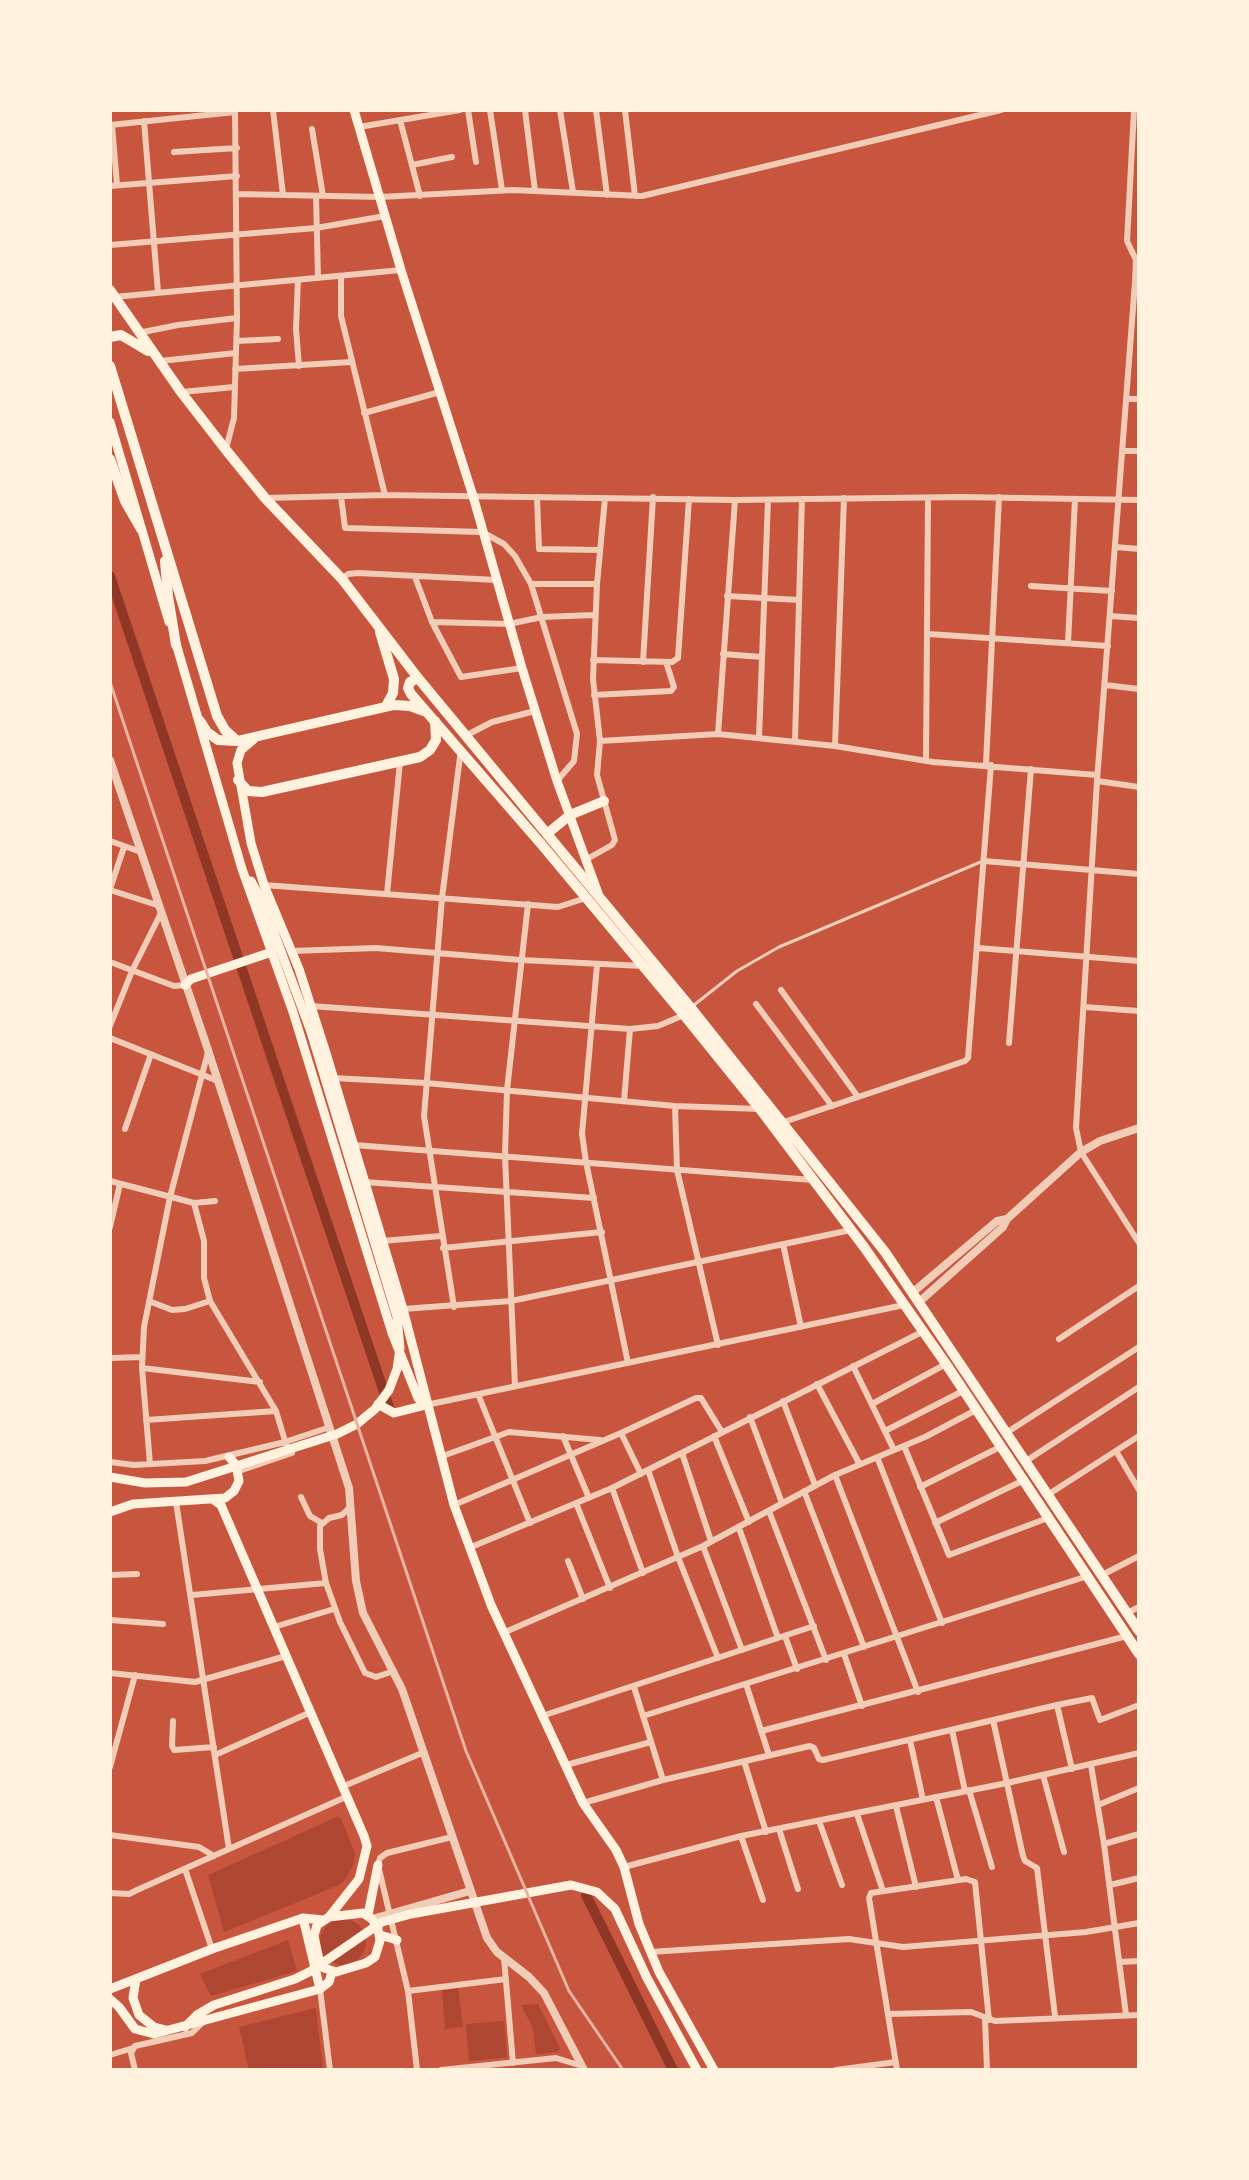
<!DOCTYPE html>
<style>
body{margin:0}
#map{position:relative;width:1249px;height:2180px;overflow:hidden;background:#c8553d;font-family:Ubuntu,sans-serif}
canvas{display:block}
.frame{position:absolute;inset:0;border:112px solid #fff3e0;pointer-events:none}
</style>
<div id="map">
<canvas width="1249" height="2180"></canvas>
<div class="frame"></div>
</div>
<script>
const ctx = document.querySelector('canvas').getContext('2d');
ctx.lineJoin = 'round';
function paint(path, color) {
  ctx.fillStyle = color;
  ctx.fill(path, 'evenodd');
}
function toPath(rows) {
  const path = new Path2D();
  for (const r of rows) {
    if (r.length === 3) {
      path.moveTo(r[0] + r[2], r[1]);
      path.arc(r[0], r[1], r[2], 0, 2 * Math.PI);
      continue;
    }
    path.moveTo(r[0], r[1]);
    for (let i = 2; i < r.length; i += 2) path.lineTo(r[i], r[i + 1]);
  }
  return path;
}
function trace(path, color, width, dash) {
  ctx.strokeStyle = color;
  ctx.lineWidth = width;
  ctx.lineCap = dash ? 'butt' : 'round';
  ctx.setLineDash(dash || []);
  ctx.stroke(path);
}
paint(toPath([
 [337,1817,341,1818,355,1853,353,1866,344,1881,337,1886,224,1932,208,1875],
 [343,1942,23],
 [288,1940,297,1971,211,1996,200,1974],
 [458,1988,463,2027,445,2029,442,1990],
 [538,2004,560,2048,558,2052,536,2054,533,2028,521,2005],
 [316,2008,323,2070,249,2070,239,2027],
 [504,2021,507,2057,469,2061,466,2024]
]), '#ae4732');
trace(toPath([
 [110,576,390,1410],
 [586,1895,673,2070]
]), '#8f3625', 10);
trace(toPath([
 [694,1005,737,971,779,947,983,861]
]), '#f1ccb7', 3);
trace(toPath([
 [273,110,283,195],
 [468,110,476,162],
 [490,110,502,190],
 [525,110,535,191],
 [560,110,573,192],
 [596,110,607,195],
 [625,110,635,196],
 [1134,110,1127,241,1136,260,1135,282,1097,781,1076,1128,1081,1152,1139,1243],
 [400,120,420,196],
 [144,121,158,292],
 [110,125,235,112],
 [112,125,117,185],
 [359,127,460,110],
 [312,129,323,196],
 [174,152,237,148],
 [412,165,452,157],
 [110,186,237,176],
 [237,194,380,197,513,190,642,196,1001,110],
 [316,196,318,278],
 [110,245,316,228,385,216],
 [341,277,341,316,385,495],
 [298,280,296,329,299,366],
 [114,297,401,270],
 [138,333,178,325,237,318],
 [237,341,278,339],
 [160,361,236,353],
 [235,369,351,362],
 [182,392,234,387],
 [1126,399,1139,399],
 [364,413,440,392],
 [226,449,234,418,237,318,235,110],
 [1123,451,1139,451],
 [341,496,345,528,482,532,504,544,515,556,531,584,577,734,574,761,557,781],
 [537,497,539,549,600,550],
 [265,498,385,495,735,500,961,497,1139,500],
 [1115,547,1139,549],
 [415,577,432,622,461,677,522,668],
 [342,579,348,574,358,573,496,580],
 [531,584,597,584],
 [1031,586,1112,591],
 [727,596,799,600],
 [1110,616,1139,618],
 [432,622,509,624,542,617,595,615],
 [928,634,1108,646],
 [1068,643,1075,499],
 [723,654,762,657],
 [593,660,672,662,678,658,689,499],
 [643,662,653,497],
 [1105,685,1139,689],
 [594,695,671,691,674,687,666,662],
 [718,734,735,500],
 [467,735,492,722,535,711],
 [759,738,768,500],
 [600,741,718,734,835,746,933,762,1097,775],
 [795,741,802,499],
 [835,746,844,498],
 [926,761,928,498],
 [986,764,999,497],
 [1097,781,1139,787],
 [110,841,141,852],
 [587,859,612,845,615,840,597,775,600,741,593,679,597,584,605,498],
 [984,861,1139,874],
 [264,885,558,907,586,898],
 [110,889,124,847],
 [110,890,160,906],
 [387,894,400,762],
 [978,948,1139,961],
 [292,951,376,948,521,960,643,966],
 [110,962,174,986,185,985],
 [597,965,582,1134,586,1162,628,1363],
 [781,990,858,1097],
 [756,1004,832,1106],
 [311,1006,630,1029,658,1026,684,1015],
 [1085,1007,1139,1011],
 [110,1026,132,971,161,913],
 [110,1038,218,1081],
 [1009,1043,1031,769],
 [333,1078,426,1083,675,1106,760,1109],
 [624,1101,630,1029],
 [675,1106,677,1170,718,1345],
 [784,1122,965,1061,968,1058,991,765],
 [125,1129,151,1054],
 [354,1145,813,1180],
 [110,1181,194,1203,215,1201],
 [364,1182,594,1198],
 [194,1203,204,1241,204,1278,210,1301,276,1411,289,1454],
 [110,1227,120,1184],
 [382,1241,441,1236],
 [783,1244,801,1327],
 [443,1248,602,1232],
 [149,1301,172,1310,185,1309,210,1301],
 [454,1307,424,1116,442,898,461,749],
 [403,1309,511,1301,851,1230],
 [1059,1339,1139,1286],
 [110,1358,142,1357],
 [853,1366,894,1450],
 [142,1368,260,1382],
 [817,1384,859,1463],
 [515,1386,505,1156,507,1090,528,904],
 [478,1394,530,1523],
 [783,1401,815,1485],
 [872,1404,946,1364],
 [426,1405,904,1305],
 [750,1417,782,1503],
 [146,1420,276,1411],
 [885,1431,963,1391],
 [621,1433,641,1474],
 [1006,1433,1139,1347],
 [563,1436,589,1498],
 [714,1436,749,1522],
 [904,1446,949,1555,1048,1518],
 [1116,1451,1139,1490],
 [682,1453,711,1541],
 [440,1457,509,1432,600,1440],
 [877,1457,942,1623],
 [1026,1461,1139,1387],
 [110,1462,134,1465,205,1461,285,1442,330,1427],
 [150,1464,142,1368,144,1327,170,1197,208,1052],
 [648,1470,678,1557,718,1658],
 [239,1471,292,1453],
 [835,1475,918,1692],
 [920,1487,1000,1447],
 [612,1488,643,1573],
 [804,1491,864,1647],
 [1049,1494,1139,1436],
 [301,1497,310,1516,322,1523],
 [176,1502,229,1849],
 [576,1503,610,1588],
 [454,1505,621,1433,696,1398,701,1398,722,1432],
 [350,1507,342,1515,329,1518,320,1526,320,1549,326,1583,340,1622,365,1673,376,1677,394,1671],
 [769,1511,826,1660],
 [935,1523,1022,1481],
 [739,1528,778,1638],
 [703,1546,742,1650],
 [469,1548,612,1488,922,1332],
 [568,1561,583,1599],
 [110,1575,137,1574],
 [1102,1575,1139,1556],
 [192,1595,326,1583],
 [1127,1613,1139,1607],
 [110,1620,163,1624],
 [274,1627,334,1609],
 [503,1633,703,1546,835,1475,925,1437,976,1410],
 [785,1636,797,1669],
 [844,1654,862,1706],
 [110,1673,195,1682,286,1656],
 [746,1684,769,1755],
 [634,1687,663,1780],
 [1057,1705,1092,1698,1100,1720,1139,1705],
 [542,1716,814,1626],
 [643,1716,1088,1576],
 [993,1720,1023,1856,1025,1861,1037,1868,1055,2016],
 [173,1721,172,1746,174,1750,214,1747],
 [952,1730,965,1791],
 [761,1731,1127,1636],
 [910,1740,923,1800],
 [215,1755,311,1712],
 [744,1761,766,1832],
 [566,1765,651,1742],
 [1091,1765,1104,1844,1126,2015],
 [110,1767,135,1675],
 [1043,1775,1064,1852],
 [344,1786,422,1753],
 [969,1790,992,1867],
 [936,1797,958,1880],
 [583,1803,663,1780,810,1746,814,1748,819,1759,823,1760,1057,1705,1072,1769],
 [1098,1805,1139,1788],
 [896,1806,916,1887],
 [857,1814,883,1891],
 [819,1821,842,1885],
 [779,1829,798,1889],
 [110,1835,199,1847,214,1856],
 [741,1836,763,1900],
 [1104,1844,1139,1834],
 [624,1867,741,1836,1007,1783,1139,1753],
 [185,1869,212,1949],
 [1110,1885,1139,1878],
 [110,1893,129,1894,137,1890,348,1796],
 [650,1952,849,1939,903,1947,1086,1932,1139,1923],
 [504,1958,513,2063],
 [1120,1962,1139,1961],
 [320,1989,330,2070],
 [408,1991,506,1979],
 [889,2014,971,2012,995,2021,1139,2015],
 [985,2019,987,2070],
 [110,2055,133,2048],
 [135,2070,131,2053,135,2046,192,2033,203,2022],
 [417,2070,408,1991,378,1865,380,1858,387,1853,452,1837],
 [441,2070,556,2058,582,2066],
 [836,2070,896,2062],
 [897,2070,869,1898,871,1893,966,1879,975,1882,989,2020]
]), '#f1ccb7', 6);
trace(toPath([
 [110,760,208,1050,349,1488,356,1581,363,1613,402,1689,487,1938,497,1952,529,1977,544,1993,584,2070],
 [912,1293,997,1221,1007,1219],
 [918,1303,1003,1227,1007,1219,1081,1152,1100,1141,1139,1128],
 [372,1919,470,1891]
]), '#f1ccb7', 8);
trace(toPath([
 [354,110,401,270,473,496,522,668,557,781,598,893],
 [110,422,169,622],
 [175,640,242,869,293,1012,392,1333,418,1398,426,1405],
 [254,739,241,750,237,763,251,843,264,885,299,969,326,1053,403,1309,454,1505,491,1605,583,1803,616,1850,624,1867,639,1924,659,1972,714,2070],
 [185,985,191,979,272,952],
 [378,1404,394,1413,426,1405],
 [110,1477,145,1483,186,1482,337,1434,357,1424,375,1409,389,1390,397,1369,400,1348,397,1317,311,1032,263,903,251,881],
 [214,1500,221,1505,364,1836,367,1846,359,1879,329,1917],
 [110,1512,133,1504,225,1498,234,1491,239,1481,236,1465,229,1457],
 [363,1913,372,1919,378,1929,380,1941,375,1957,366,1963,336,1972,324,1968,319,1960,314,1936,317,1925,329,1917,363,1913],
 [368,1915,378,1865],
 [303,1918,320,1989],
 [380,1935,397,1940],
 [136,1979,133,1998,139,2015,154,2027,166,2030],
 [110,1989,212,1949,303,1918,323,1920],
 [110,1999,119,2007,135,2029,154,2034,320,1989,329,1982,332,1972],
 [185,2027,197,2015,214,2005,295,1979,311,1971,382,1922,411,1914,571,1885,597,1892,615,1909,647,1978,697,2070]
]), '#fff3e0', 9);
trace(toPath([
 [110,290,181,392,226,450,265,498,342,579,418,678,691,1008,885,1252,1139,1631],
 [110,337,121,335,148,351],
 [110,366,217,716,225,730,237,741],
 [165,561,168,596,176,645],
 [380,632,394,679,393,693,386,706],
 [418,678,410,682,408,688,411,694,542,845,684,1015,760,1109,864,1247,946,1364,1139,1654],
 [200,721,207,732,218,740,237,741,394,705,410,706,424,711],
 [238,780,248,791,262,792,420,757,430,750,436,740,435,721],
 [548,833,570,815,604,801]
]), '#fff3e0', 10);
trace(toPath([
 [110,459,125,501,141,529]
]), '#fff3e0', 10);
trace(toPath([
 [110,682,466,1751,569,1991,623,2070]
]), '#e9b49f', 3);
</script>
